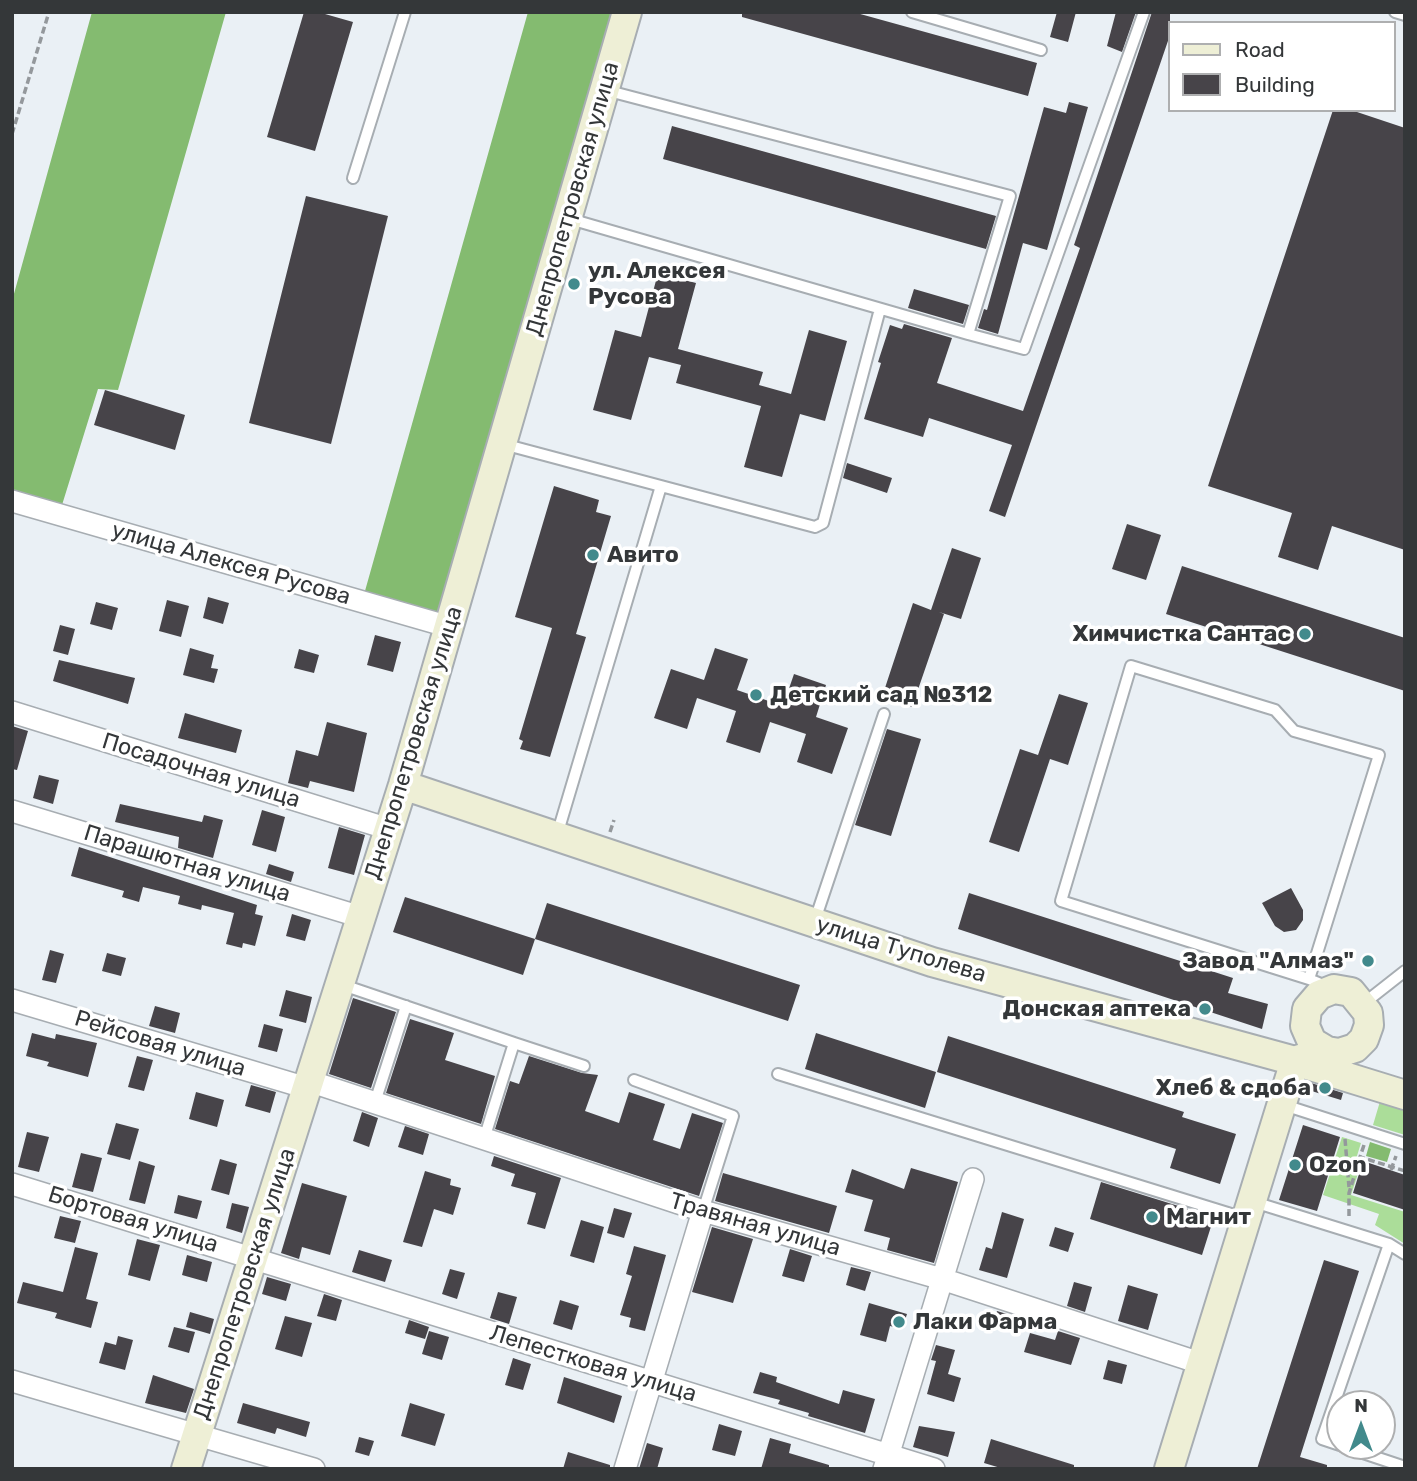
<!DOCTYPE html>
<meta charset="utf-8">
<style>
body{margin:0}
#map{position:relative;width:1417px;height:1481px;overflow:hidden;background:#eaf0f5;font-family:Rubik,sans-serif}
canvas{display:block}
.frame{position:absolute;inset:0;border:14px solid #343739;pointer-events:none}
.legend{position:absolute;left:1168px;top:21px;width:228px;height:91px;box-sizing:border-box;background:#fff;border:2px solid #aeafb0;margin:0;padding:9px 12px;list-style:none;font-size:21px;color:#343739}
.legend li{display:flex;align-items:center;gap:14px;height:35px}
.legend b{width:35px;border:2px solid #aeafb0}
.north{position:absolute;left:1326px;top:1390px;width:70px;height:70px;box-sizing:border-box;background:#fff;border:2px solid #aeafb0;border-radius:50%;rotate:0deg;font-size:19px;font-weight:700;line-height:28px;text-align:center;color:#343739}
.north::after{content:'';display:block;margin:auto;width:24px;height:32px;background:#428a8c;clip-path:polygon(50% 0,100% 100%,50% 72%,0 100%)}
</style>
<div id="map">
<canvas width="1417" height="1481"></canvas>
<div class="frame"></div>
<ul class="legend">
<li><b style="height:9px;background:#eeefd6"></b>Road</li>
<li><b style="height:19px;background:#474449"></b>Building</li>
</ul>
<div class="north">N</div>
</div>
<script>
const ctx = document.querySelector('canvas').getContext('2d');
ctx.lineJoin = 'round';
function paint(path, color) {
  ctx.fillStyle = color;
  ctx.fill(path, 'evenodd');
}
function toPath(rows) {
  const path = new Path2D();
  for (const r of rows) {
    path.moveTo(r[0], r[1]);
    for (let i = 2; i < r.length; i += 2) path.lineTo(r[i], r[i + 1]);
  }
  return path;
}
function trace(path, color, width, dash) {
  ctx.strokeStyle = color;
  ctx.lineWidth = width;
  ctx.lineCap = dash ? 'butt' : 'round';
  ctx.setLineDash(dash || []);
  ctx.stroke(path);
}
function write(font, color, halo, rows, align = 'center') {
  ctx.font = font + ' Rubik,sans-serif';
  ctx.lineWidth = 7;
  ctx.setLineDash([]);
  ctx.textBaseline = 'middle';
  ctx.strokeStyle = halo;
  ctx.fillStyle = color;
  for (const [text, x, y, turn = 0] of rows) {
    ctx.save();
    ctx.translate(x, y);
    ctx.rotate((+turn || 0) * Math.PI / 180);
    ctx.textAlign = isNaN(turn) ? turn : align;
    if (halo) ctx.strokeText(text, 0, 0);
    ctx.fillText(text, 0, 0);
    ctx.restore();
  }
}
paint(toPath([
 [1381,1098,1405,1106,1405,1135,1373,1125],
 [1342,1137,1361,1143,1356,1159,1362,1161,1351,1195,1405,1212,1405,1244,1375,1225,1379,1214,1323,1195]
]), '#abdd99');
paint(toPath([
 [92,12,226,12,118,390,98,389,62,505,12,494,12,301],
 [528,12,614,12,438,619,363,598],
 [1370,1142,1391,1149,1387,1162,1366,1156]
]), '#84bb70');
paint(toPath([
 [304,12,318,12,353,22,315,151,267,137],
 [742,12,853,12,1037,63,1028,96,742,17],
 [1057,12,1076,12,1068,42,1050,37],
 [1116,12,1136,12,1122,52,1107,46],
 [1152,12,1170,12,1170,35,1005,517,989,511,1012,445,929,418,923,437,864,419,881,363,878,362,890,325,902,329,904,324,952,338,937,383,1023,411,1080,248,1074,245],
 [1069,102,1088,107,1047,250,1023,243,998,334,978,328,984,309,987,310,1044,107,1066,113],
 [1333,110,1351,110,1405,128,1405,550,1332,526,1318,570,1278,557,1292,513,1208,486],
 [672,126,996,216,986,249,663,159],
 [306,196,388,216,331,444,249,423],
 [658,273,696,283,678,349,763,372,759,385,791,394,809,330,847,341,825,421,800,414,782,477,744,467,761,406,676,383,681,365,649,357,631,420,593,410,615,330,641,337],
 [914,289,969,305,963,324,908,308],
 [105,390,185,415,175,450,94,425],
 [847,463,892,478,887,493,843,478],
 [554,486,599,500,596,512,611,516,576,634,586,637,550,757,520,749,523,741,519,739,552,628,515,617],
 [1127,524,1161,535,1146,580,1112,569],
 [952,548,981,558,961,619,939,612,944,614,912,707,882,697,913,603,931,610],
 [1182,566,1405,638,1405,691,1166,614],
 [208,597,229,603,223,624,203,618],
 [167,600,189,606,181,637,159,631],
 [96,602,118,608,112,630,90,624],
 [60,625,75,629,68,655,53,651],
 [375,635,401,642,393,672,367,665],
 [190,648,214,655,211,668,218,669,214,683,183,675],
 [715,648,748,659,737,690,783,706,794,674,826,685,816,717,848,728,832,774,797,762,806,734,770,722,760,753,726,742,736,711,697,698,687,729,654,718,671,669,704,680],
 [299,649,319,655,314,673,294,668],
 [59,660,135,678,128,704,53,681],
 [1059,694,1088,703,1068,765,1050,759,1019,852,989,842,1020,749,1038,755],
 [185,713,242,730,236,753,178,738],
 [327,722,367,733,354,792,310,781,308,788,288,783,296,750,318,756],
 [12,726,28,731,17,770,12,769],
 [887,729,921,739,891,836,855,825],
 [39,775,59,780,53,804,33,798],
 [120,804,202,822,204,815,223,820,213,858,178,848,179,837,115,822],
 [262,810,285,817,276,852,252,845],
 [339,827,365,835,354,875,328,868],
 [79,847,257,905,255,914,263,916,255,946,243,943,242,948,226,944,234,913,202,905,201,910,178,904,180,896,143,887,139,902,122,897,124,891,71,876],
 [269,864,294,872,291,882,266,874],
 [1291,888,1303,910,1303,920,1296,930,1284,932,1275,926,1262,903],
 [969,893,1233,978,1228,993,1268,1004,1262,1029,958,929],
 [405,897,535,939,523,975,393,932],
 [547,903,800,985,788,1021,535,939],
 [292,914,311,920,305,941,286,936],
 [50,950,64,954,56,983,42,980],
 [107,953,126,958,121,976,102,971],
 [286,990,312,997,306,1023,279,1016],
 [353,998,396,1012,371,1088,329,1074],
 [155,1006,180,1013,175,1033,149,1026],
 [410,1019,454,1033,445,1060,495,1076,481,1124,386,1093],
 [264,1024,283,1029,277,1052,258,1047],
 [32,1033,55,1039,56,1034,97,1043,88,1077,47,1066,49,1062,26,1056],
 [816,1033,936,1072,925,1108,805,1069],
 [948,1036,1184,1112,1182,1117,1236,1134,1220,1184,1170,1168,1176,1149,937,1072],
 [137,1056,153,1060,144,1091,128,1087],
 [529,1056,582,1073,598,1075,585,1111,619,1123,629,1092,665,1104,653,1140,680,1149,692,1113,723,1123,699,1196,495,1129,510,1081,519,1084],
 [1308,1082,1343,1093,1341,1100,1305,1089],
 [251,1085,276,1092,270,1113,245,1106],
 [196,1092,224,1100,217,1127,189,1119],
 [362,1112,378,1118,369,1147,353,1141],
 [116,1123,139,1129,130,1160,107,1154],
 [1303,1125,1340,1137,1317,1211,1279,1200],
 [405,1126,429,1134,423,1155,398,1147],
 [27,1132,49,1137,39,1172,18,1167],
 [81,1153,102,1158,93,1192,72,1187],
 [494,1156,561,1178,545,1229,527,1224,536,1193,511,1186,515,1174,491,1166],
 [220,1159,237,1164,229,1195,211,1190],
 [139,1161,155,1166,145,1204,129,1200],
 [1363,1161,1405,1175,1405,1210,1353,1193],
 [911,1168,958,1182,934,1263,887,1250,890,1238,864,1231,873,1200,845,1192,852,1169,904,1189],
 [425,1171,451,1179,450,1185,461,1188,453,1215,434,1209,422,1247,403,1242],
 [723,1173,837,1206,829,1233,715,1201],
 [1101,1182,1214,1217,1202,1255,1090,1219],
 [302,1183,347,1196,330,1255,302,1247,299,1259,281,1253],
 [178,1195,202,1201,197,1219,174,1213],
 [232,1203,249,1207,242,1233,226,1228],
 [614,1208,632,1213,624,1238,607,1233],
 [1002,1212,1024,1219,1007,1278,979,1270,986,1247,992,1249],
 [60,1216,81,1221,75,1243,54,1238],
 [581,1220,604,1227,594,1263,570,1256],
 [712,1227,753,1239,733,1303,692,1292],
 [1055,1227,1074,1233,1068,1252,1049,1246],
 [137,1239,160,1245,150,1281,128,1275],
 [634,1246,666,1255,645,1331,629,1327,631,1318,620,1315,632,1276,626,1274],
 [75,1247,98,1253,86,1299,98,1302,91,1328,55,1318,57,1313,17,1303,23,1282,63,1292],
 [790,1249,812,1256,804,1282,782,1276],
 [359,1250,392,1260,385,1282,352,1272],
 [187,1255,212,1262,207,1282,182,1275],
 [1324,1260,1359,1271,1300,1457,1327,1465,1327,1469,1257,1469],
 [851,1267,871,1272,865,1291,846,1285],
 [450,1269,465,1273,457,1299,442,1294],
 [267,1277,291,1284,286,1301,262,1294],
 [1074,1282,1092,1287,1085,1312,1067,1306],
 [1128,1285,1158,1294,1148,1330,1118,1321],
 [498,1292,517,1297,509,1324,490,1318],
 [324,1294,342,1300,336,1321,317,1316],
 [560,1300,579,1306,572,1330,553,1324],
 [869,1303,907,1314,902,1329,890,1326,886,1342,860,1335],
 [997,1311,1020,1318,1017,1327,994,1320],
 [190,1312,214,1319,210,1334,186,1327],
 [285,1316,312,1323,302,1357,275,1349],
 [409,1320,429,1327,425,1339,405,1333],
 [174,1327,195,1332,189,1353,168,1347],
 [429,1331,449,1337,442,1360,422,1354],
 [1058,1331,1080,1338,1071,1365,1024,1352,1030,1333,1055,1340],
 [118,1336,133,1340,125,1370,99,1363,105,1342,116,1345],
 [936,1345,955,1350,948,1374,961,1378,954,1402,927,1394,936,1361,931,1360],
 [513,1358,531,1364,523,1390,505,1385],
 [1108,1360,1127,1365,1122,1384,1103,1379],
 [760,1372,777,1377,776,1382,839,1404,843,1390,875,1399,865,1433,808,1416,809,1413,778,1404,780,1400,753,1393],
 [153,1375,194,1389,186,1413,145,1403],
 [564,1377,622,1396,614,1423,557,1403],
 [243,1403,310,1422,306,1437,277,1428,275,1434,237,1423],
 [410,1403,445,1414,435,1446,401,1436],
 [719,1424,742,1431,735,1456,712,1450],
 [919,1426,955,1432,948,1457,913,1447],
 [359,1437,374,1441,369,1456,355,1452],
 [770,1438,791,1444,789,1453,829,1465,829,1469,761,1469],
 [991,1439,1074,1465,1074,1469,1004,1469,984,1463],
 [647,1443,663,1448,657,1469,639,1469],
 [568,1452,610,1465,610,1469,563,1469]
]), '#474449');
const lane = toPath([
 [912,12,1041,50],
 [1395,12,1405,15],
 [353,178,405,12],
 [570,219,968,334,1010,196,605,90],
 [968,334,1024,349,1144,12],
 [503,444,815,527,823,523,880,309],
 [557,835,661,486],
 [815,920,884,714],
 [1309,979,1061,901,1131,666,1275,710,1294,731,1379,755,1309,979,1328,987],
 [340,984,514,1043,484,1139],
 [1363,1004,1405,971],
 [514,1043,584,1066],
 [778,1074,1244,1218],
 [634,1080,733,1116,703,1211],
 [375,1102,406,1006],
 [1284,1105,1405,1144],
 [1254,1202,1389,1244,1405,1254],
 [1340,1445,1322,1439,1389,1244],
 [1342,1446,1405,1467]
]);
const street = toPath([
 [12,501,450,627],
 [12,712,389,829],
 [12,811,361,917],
 [12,1000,307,1088],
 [309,1081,703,1211,942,1279,1203,1364],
 [12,1184,934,1469],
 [12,1381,314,1469],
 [625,1469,703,1211],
 [884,1469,973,1179]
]);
const secondary = toPath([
 [403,785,932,962,1295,1061,1405,1095],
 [1297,1060,1327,1051,1339,1053,1355,1048,1364,1039,1369,1025,1368,1013,1351,992,1334,989,1319,995,1307,1009,1305,1026,1312,1042,1327,1051],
 [186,1469,403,785,627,12],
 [1169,1469,1295,1061]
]);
trace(lane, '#a7adb2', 14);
trace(street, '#a7adb2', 24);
trace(secondary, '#a7adb2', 32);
trace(toPath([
 [12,134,49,12],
 [610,832,614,820],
 [1345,1139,1349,1187],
 [1364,1145,1360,1157,1405,1171],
 [1391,1170,1396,1156],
 [1349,1216,1349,1193,1360,1157]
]), '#94989c', 3.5, [7, 3.5]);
trace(lane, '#fff', 10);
trace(street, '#fff', 21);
trace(secondary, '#eeefd6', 28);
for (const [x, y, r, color] of [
 [574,284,7,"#428a8c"],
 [593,555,7,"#428a8c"],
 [1305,634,7,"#428a8c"],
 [756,695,7,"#428a8c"],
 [1368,961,7,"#428a8c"],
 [1205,1009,7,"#428a8c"],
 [1325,1088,7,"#428a8c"],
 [1295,1165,7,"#428a8c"],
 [1152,1217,7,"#428a8c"],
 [899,1322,7,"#428a8c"]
]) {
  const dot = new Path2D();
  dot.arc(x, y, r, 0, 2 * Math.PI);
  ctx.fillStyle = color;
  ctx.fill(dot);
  trace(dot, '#fff', 2.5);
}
write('23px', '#343739', '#fff', [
 ["Днепропетровская улица",573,199,-74],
 ["улица Алексея Русова",231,564,16],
 ["Днепропетровская улица",414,743,-73],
 ["Посадочная улица",201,771,17],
 ["Парашютная улица",187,864,17],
 ["улица Туполева",901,950,17],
 ["Рейсовая улица",160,1044,17],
 ["Бортовая улица",133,1220,17],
 ["Травяная улица",755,1225,16],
 ["Днепропетровская улица",245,1284,-72],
 ["Лепестковая улица",593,1364,17]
]);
write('bold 23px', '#343739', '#fff', [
 ["ул. Алексея",588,271],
 ["Русова",588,297],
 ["Авито",607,555],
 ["Химчистка Сантас",1291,634,"right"],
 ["Детский сад №312",770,695],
 ["Завод \"Алмаз\"",1354,961,"right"],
 ["Донская аптека",1191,1009,"right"],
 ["Хлеб & сдоба",1311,1088,"right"],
 ["Ozon",1309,1165],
 ["Магнит",1166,1217],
 ["Лаки Фарма",913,1322]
], 'left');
</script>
